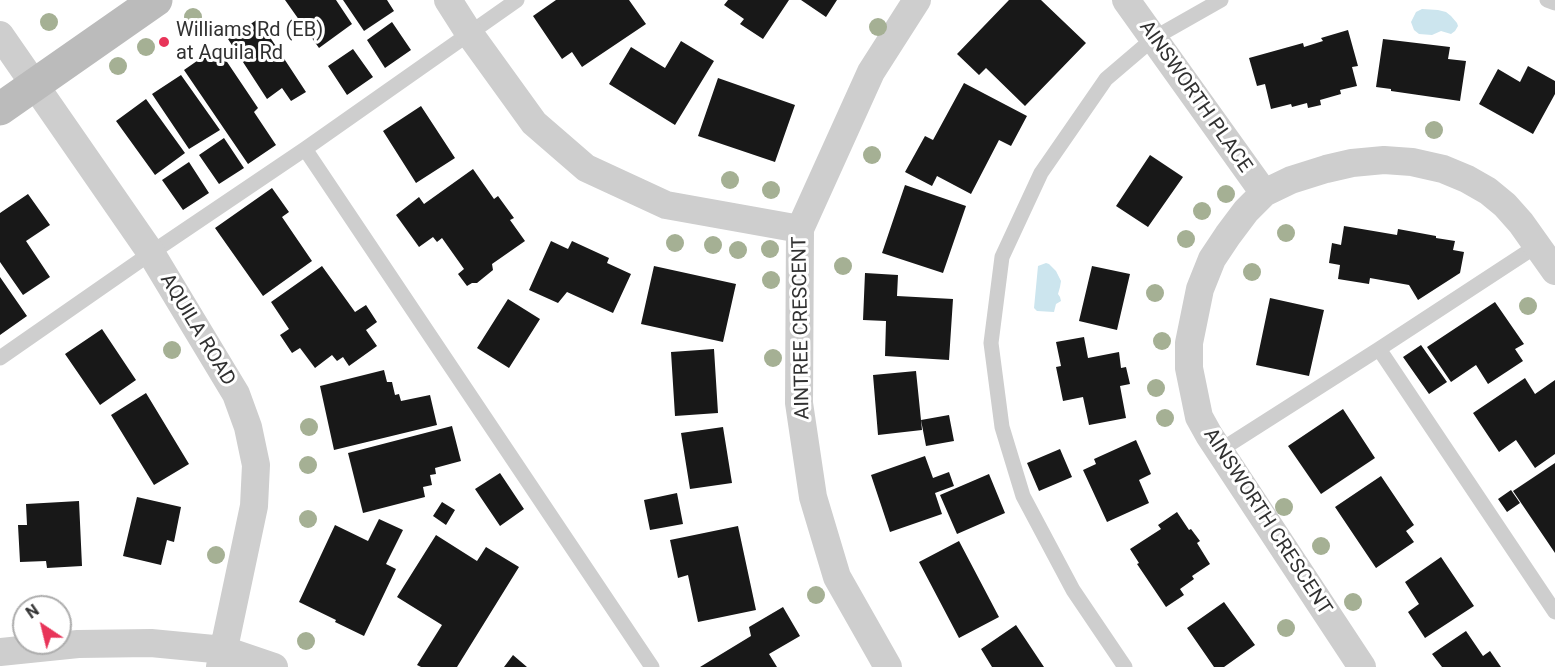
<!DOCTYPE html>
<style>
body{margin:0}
#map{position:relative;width:1555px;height:667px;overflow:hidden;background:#fff;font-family:Roboto,sans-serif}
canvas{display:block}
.north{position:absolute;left:12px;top:595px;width:60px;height:60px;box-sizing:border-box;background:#fff;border:2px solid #adadad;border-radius:50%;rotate:325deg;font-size:16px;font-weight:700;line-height:24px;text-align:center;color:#313131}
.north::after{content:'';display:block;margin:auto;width:21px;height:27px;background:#e83459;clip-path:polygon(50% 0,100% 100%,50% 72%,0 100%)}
</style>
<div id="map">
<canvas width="1555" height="667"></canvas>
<div class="north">N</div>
</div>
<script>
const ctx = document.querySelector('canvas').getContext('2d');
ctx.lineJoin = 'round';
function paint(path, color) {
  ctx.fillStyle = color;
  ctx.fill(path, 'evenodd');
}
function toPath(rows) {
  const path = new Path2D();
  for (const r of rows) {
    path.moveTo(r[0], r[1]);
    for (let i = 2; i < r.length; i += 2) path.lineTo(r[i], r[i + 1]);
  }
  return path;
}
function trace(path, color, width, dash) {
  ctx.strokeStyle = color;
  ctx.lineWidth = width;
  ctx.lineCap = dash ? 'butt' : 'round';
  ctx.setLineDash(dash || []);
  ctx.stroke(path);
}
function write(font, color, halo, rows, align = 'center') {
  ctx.font = font + ' Roboto,sans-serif';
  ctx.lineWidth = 6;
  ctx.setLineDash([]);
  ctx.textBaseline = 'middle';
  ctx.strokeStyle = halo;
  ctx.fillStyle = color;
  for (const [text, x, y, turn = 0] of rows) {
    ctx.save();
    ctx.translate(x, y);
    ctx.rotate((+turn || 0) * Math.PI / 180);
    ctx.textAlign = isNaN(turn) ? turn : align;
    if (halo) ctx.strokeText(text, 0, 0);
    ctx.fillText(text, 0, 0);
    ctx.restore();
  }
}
paint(toPath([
 [1422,9,1438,10,1446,12,1451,16,1457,23,1458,26,1455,31,1451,34,1441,31,1432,35,1419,34,1414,30,1411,22,1416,12],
 [1046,263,1049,264,1056,271,1061,281,1060,287,1058,294,1060,297,1061,301,1056,304,1054,312,1037,311,1034,308,1038,266]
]), '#cce5ee');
paint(toPath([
 [285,0,336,0,352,24,319,48],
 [343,0,387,0,394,11,364,31],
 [556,0,629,0,646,24,582,67,572,52,562,59,533,16],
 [728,0,789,0,763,39,740,24,744,19,724,5],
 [801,0,837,0,826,17],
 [1009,0,1041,0,1086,43,1025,106,986,68,979,75,957,54],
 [258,19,306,92,291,101,282,88,267,99,228,39],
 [392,22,411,50,385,68,367,40],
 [1348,30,1358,66,1352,67,1357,86,1340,90,1341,94,1320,100,1321,105,1308,108,1307,103,1292,107,1291,104,1271,109,1265,84,1257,86,1249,58,1303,43,1304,47,1323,41,1321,38],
 [1383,39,1450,47,1448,59,1466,61,1460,101,1391,91,1391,89,1376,87],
 [681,41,714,61,675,125,609,84,631,47,665,68],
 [217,47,258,108,254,112,276,145,248,164,184,70],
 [353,49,373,77,347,95,328,66],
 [1528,66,1555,81,1555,94,1533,134,1479,104,1498,69,1520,82],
 [181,75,220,130,189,149,152,94],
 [718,78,795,105,775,162,698,136],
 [964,83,1027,116,1011,146,999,140,971,194,937,176,932,186,905,172,925,136,933,140],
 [146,99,185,153,155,175,116,121],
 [421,106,455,158,416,183,383,131],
 [224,138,244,168,219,184,199,155],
 [1150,155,1183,177,1148,227,1116,206],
 [189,162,209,193,183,210,162,180],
 [473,169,494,199,498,196,514,218,510,220,525,241,492,264,493,270,477,283,472,283,467,286,458,274,464,269,442,238,437,242,433,237,419,247,396,215,419,197,424,204],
 [905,185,966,206,943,273,882,253],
 [272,188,289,212,282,217,312,261,263,296,215,228],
 [28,194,50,225,26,241,50,277,23,295,0,262,0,213],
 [1344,226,1397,235,1398,229,1436,236,1436,238,1455,241,1453,250,1464,252,1460,273,1418,300,1409,285,1370,278,1369,284,1338,279,1340,265,1329,263,1332,243,1341,245],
 [551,241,568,249,572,241,609,258,607,263,631,274,613,313,567,292,558,303,529,290],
 [322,266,355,312,366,305,377,322,366,330,377,346,349,366,343,357,337,361,332,355,315,368,300,348,292,353,280,335,289,329,271,302],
 [654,266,736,284,723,342,641,324],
 [1092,266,1130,274,1117,330,1079,321],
 [865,273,898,275,897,296,953,299,949,360,885,356,886,321,863,320],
 [0,277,27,316,0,335],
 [1270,298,1324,310,1309,376,1256,365],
 [508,299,540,319,509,368,477,348],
 [1495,302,1524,344,1515,349,1523,361,1488,384,1476,365,1451,382,1427,347],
 [102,329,136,380,100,405,65,354],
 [1084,337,1088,358,1119,352,1121,368,1126,367,1130,384,1120,386,1126,418,1089,425,1083,397,1063,401,1056,367,1061,366,1056,342],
 [1421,345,1447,382,1429,394,1403,357],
 [714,349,718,413,675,416,671,352],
 [384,370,387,382,392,382,395,395,399,394,401,401,430,395,437,425,334,450,320,386],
 [916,371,922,430,878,435,873,375],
 [1525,378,1535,394,1555,380,1555,454,1535,468,1516,440,1499,452,1473,413],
 [146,393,189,464,154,485,111,415],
 [1343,409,1375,458,1321,494,1288,446],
 [949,415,954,441,926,446,921,420],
 [452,426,461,461,435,468,436,474,430,475,432,485,423,487,425,497,363,513,348,453],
 [723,427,732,483,690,489,681,433],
 [1136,440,1151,474,1139,480,1149,503,1107,522,1083,470,1096,464,1094,459],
 [1060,449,1072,477,1039,491,1027,463],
 [925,456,933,478,949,472,954,486,935,493,942,514,890,532,871,475],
 [1555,463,1555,553,1513,491],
 [500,473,524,509,500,526,475,489],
 [989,474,1005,513,957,534,940,495],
 [1381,476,1414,525,1406,531,1414,542,1376,568,1335,507],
 [1511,490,1520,503,1507,512,1498,499],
 [677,493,683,524,650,530,644,500],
 [137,497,181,507,174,542,167,540,161,565,123,556],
 [79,501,82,566,47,568,46,561,20,562,18,525,27,525,26,504],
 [442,502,455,510,446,525,433,516],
 [1177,512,1189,530,1191,529,1200,541,1197,543,1210,564,1192,576,1194,579,1180,589,1184,595,1166,607,1137,564,1139,563,1130,549,1161,529,1158,525],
 [379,519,403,530,386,564,396,569,364,636,335,622,336,620,299,602,335,525,368,541],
 [738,526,756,610,698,622,688,575,678,578,670,540],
 [436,535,477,561,486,547,519,567,457,667,421,667,417,665,442,625,397,597],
 [959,541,999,617,959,638,919,562],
 [1441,557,1474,606,1425,638,1408,612,1419,604,1405,582],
 [1224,602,1255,645,1224,667,1214,667,1187,628],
 [783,607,800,636,769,654,777,667,700,667,751,636,749,627],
 [1016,625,1044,667,992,667,981,649],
 [1466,631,1483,656,1490,651,1501,667,1442,667,1432,654],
 [513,655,527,667,504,667]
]), '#181818');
trace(toPath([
 [1547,0,1555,3],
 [305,149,652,667],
 [1379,349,1555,612],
 [0,358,151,253,305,149,517,0],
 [1219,451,1379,349,1538,245],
 [1125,667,1073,590,1023,496,1002,427,991,343,1002,257,1041,173,1106,79,1154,38,1221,0]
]), '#cecece', 15);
trace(toPath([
 [448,0,469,33,534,123,586,168,666,205,800,229],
 [1126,0,1264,193],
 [0,35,151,253,236,394,248,427,256,465,254,506,220,667],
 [0,652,78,644,151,643,224,650,274,667],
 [888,667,837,577,813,497,799,403,800,229,871,72,917,0],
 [1362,667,1209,435,1199,417,1189,368,1189,343,1200,289,1212,259,1228,235,1246,211,1264,193,1291,180,1326,169,1352,163,1384,160,1412,162,1443,169,1467,179,1488,191,1505,205,1521,223,1555,271]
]), '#cecece', 28);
trace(toPath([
 [0,109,156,0]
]), '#bbb', 33);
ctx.fillStyle = '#a5b094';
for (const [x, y] of [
 [193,17],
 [49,22],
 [878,27],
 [146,47],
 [118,66],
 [1434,130],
 [872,155],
 [730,180],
 [771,190],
 [1226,194],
 [1202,211],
 [1286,233],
 [1186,239],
 [675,243],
 [713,245],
 [770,249],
 [738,250],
 [843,266],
 [1252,272],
 [771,280],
 [1155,293],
 [1528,306],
 [1162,341],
 [172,350],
 [773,358],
 [1156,388],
 [1165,418],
 [309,427],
 [308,465],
 [1284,507],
 [308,519],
 [1321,546],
 [216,555],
 [816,595],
 [1353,602],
 [1286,628],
 [306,641]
]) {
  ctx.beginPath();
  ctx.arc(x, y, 9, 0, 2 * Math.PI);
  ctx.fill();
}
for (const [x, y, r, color] of [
 [164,42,6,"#e83459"]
]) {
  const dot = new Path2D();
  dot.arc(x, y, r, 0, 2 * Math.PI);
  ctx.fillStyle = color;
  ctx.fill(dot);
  trace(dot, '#fff', 2);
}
write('20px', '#313131', '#fff', [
 ["Williams Rd (EB)",176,31],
 ["at Aquila Rd",176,54]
], 'left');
write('20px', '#313131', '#fff', [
 ["AINSWORTH PLACE",1195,97,55],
 ["AINTREE CRESCENT",802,328,-91],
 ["AQUILA ROAD",197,330,59],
 ["AINSWORTH CRESCENT",1267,522,57]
]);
</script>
